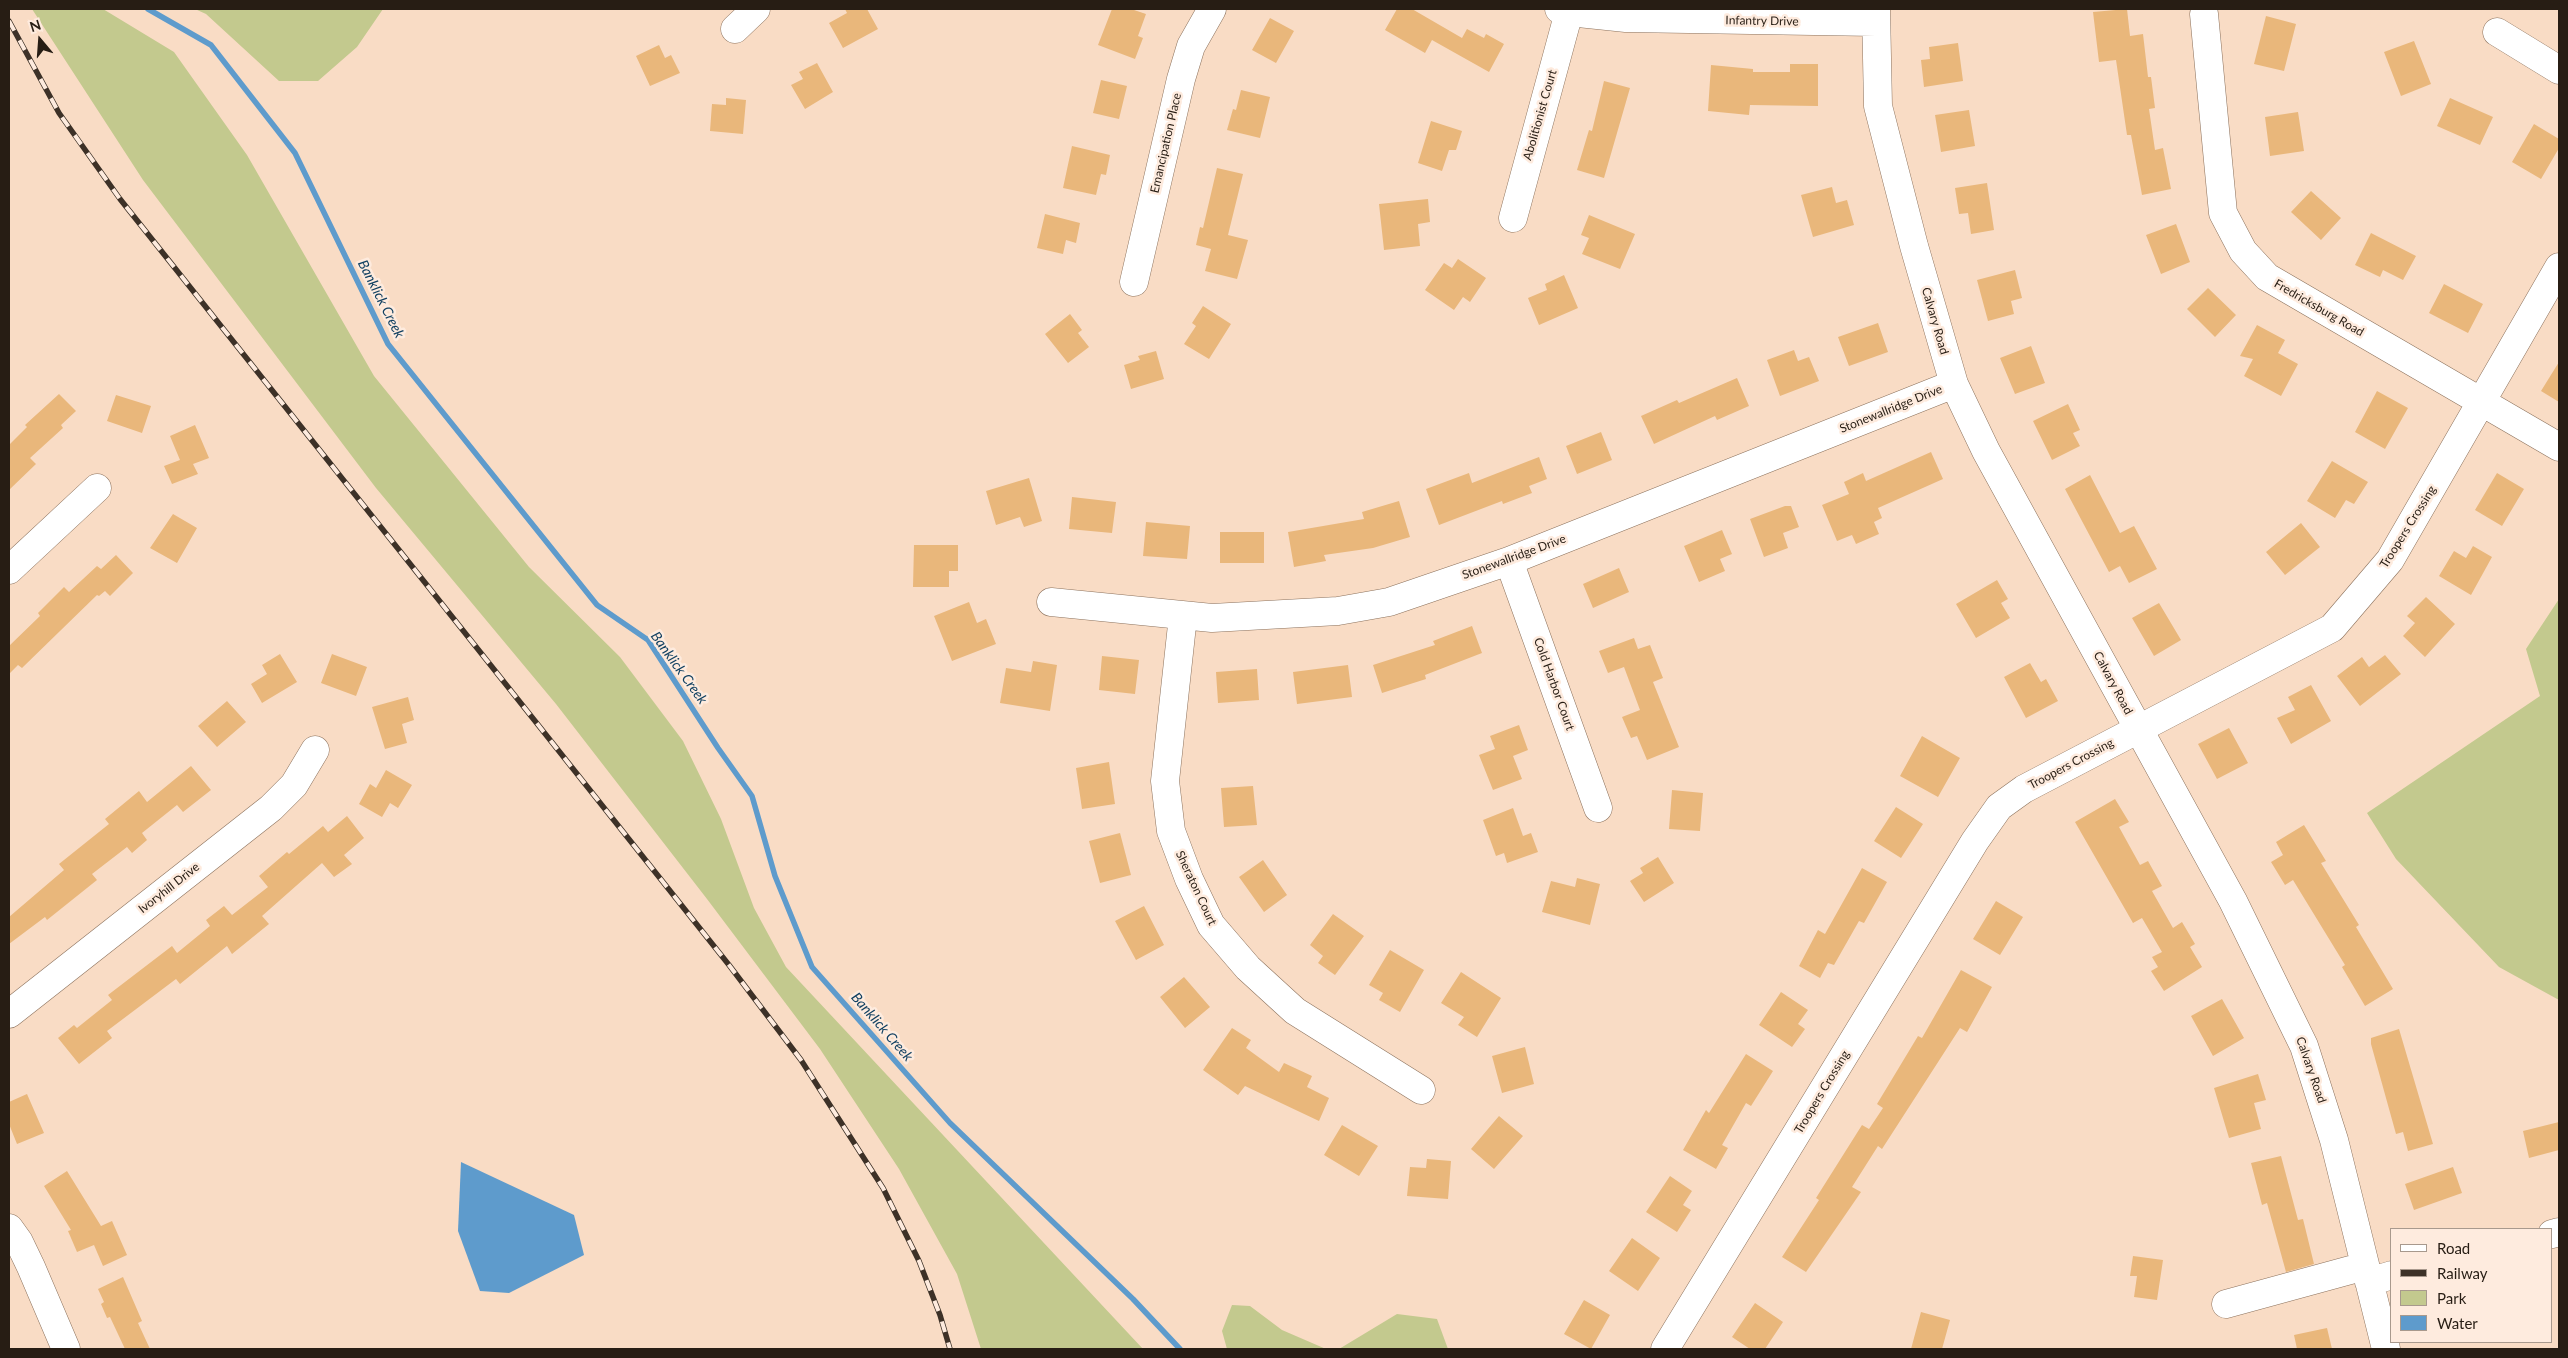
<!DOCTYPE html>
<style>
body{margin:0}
#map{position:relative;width:2568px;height:1358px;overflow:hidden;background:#f9dcc5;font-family:Lato,sans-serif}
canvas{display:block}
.frame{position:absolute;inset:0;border:10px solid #271d14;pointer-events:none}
.legend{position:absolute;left:2390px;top:1228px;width:162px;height:115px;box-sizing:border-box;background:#feebde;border:1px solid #a8998d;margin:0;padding:6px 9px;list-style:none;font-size:15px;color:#271d14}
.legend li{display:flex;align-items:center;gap:10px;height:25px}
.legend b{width:25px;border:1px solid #a8998d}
.north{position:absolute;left:15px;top:15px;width:50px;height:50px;-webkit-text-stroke:4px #feebde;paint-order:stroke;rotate:342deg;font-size:14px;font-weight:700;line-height:20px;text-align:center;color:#271d14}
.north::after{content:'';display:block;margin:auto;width:18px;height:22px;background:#271d14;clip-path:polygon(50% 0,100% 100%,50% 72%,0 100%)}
</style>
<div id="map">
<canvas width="2568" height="1358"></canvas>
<div class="frame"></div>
<ul class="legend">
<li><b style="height:6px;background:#fff"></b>Road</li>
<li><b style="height:6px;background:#3d3127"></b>Railway</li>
<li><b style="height:14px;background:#c3c98e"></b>Park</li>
<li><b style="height:14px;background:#5e9bcc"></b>Water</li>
</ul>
<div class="north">N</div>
</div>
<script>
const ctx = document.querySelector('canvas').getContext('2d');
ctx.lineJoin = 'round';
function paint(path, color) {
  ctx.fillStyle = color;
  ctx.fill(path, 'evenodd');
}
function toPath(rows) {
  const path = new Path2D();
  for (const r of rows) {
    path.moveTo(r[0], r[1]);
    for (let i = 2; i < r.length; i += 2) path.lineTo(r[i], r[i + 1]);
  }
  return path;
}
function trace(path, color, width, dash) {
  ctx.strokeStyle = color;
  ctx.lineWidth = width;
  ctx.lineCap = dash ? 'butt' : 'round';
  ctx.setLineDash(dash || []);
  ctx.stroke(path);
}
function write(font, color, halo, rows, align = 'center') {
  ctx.font = font + ' Lato,sans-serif';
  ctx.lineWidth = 5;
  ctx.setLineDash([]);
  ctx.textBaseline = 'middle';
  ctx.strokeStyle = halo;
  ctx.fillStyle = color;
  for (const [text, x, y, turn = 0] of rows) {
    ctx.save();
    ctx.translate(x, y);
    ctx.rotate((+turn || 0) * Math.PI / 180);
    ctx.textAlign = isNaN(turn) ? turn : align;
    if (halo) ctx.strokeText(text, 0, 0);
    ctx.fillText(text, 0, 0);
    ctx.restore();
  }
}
paint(toPath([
 [32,9,103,9,174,52,247,155,374,376,529,567,620,657,683,741,721,819,754,908,786,967,1143,1349,981,1349,957,1274,899,1169,820,1049,707,899,556,704,376,488,143,180],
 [195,9,383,9,357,47,318,81,279,81,206,14],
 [2559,599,2559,1000,2499,967,2396,859,2367,813,2540,696,2526,649],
 [1232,1305,1250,1306,1282,1330,1326,1349,1227,1349,1222,1331],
 [1397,1314,1437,1319,1448,1349,1339,1349]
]), '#c3c98e');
paint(toPath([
 [461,1162,574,1215,584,1255,509,1293,480,1291,458,1231]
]), '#5e9bcc');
trace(toPath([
 [148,9,211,45,295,153,388,344,597,605,648,640,718,748,752,796,775,876,812,967,950,1123,1133,1299,1180,1349]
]), '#5e9bcc', 5.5);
paint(toPath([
 [845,9,867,9,878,29,843,48,829,23,847,13],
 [1112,9,1131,9,1146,14,1138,36,1143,38,1135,59,1098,45],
 [1397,9,1412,9,1462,38,1467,29,1484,38,1486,34,1504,44,1489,72,1432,40,1425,53,1385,30],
 [2127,9,2130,36,2143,34,2148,77,2151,77,2155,108,2149,109,2155,150,2163,148,2171,189,2142,195,2131,135,2127,135,2116,60,2099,62,2093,12],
 [2266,16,2296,24,2284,71,2254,64],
 [1270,18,1294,31,1276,63,1252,50],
 [2414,41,2431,84,2401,96,2384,52],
 [1958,43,1963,81,1924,87,1921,60,1930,59,1929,47],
 [659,45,665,58,671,55,680,73,650,86,636,56],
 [817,63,833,92,805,109,791,85,803,79,799,72],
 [1790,64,1818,64,1818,106,1750,105,1749,115,1708,111,1711,65,1753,69,1753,72,1790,72],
 [1101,80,1127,86,1119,119,1093,113],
 [1604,81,1630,88,1604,178,1577,170,1589,130,1592,131],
 [1241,90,1270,97,1260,138,1227,130,1233,109,1236,110],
 [726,98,746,100,743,134,710,131,712,104,726,105],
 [2450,98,2493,117,2480,145,2437,126],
 [1969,110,1975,146,1941,152,1935,115],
 [2298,112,2304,151,2270,156,2265,117],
 [1431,121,1462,131,1456,150,1449,150,1442,171,1418,163],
 [2534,124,2559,139,2559,148,2541,179,2512,162],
 [1072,146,1110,155,1106,175,1101,174,1096,195,1063,188],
 [1217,168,1243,174,1228,235,1248,240,1237,279,1205,271,1211,249,1196,245,1200,227,1203,228],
 [1987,183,1994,230,1971,234,1968,213,1959,214,1955,188],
 [1832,187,1836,203,1847,200,1854,225,1813,237,1801,195],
 [2311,191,2341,218,2321,240,2291,212],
 [1428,199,1430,222,1418,224,1420,246,1384,250,1379,204],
 [1045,214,1080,223,1076,243,1066,240,1063,254,1037,248],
 [1589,215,1635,234,1620,269,1582,254,1589,238,1581,235],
 [2176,224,2190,262,2161,274,2146,235],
 [2371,233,2416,256,2403,280,2383,270,2380,277,2355,265],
 [1458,259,1486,278,1470,302,1463,297,1454,310,1425,290,1444,263,1452,268],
 [2015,270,2022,298,2011,301,2014,314,1988,321,1977,280],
 [1564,275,1578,308,1539,325,1528,298,1547,290,1545,284],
 [2444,284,2483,304,2468,333,2429,313],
 [2208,288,2236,315,2215,337,2187,309],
 [1203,306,1231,324,1209,359,1184,344,1196,326,1192,323],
 [1070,314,1082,330,1078,333,1089,347,1068,363,1045,334],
 [1878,323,1888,352,1849,366,1838,337],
 [2257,325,2285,340,2278,353,2298,364,2281,396,2244,376,2253,359,2240,356],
 [2031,346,2045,383,2015,394,2000,358],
 [1794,350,1798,361,1809,357,1819,381,1780,396,1767,360],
 [1156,351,1164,379,1131,389,1124,365,1140,360,1138,356],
 [2559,362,2559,402,2541,391],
 [1737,378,1749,406,1717,420,1715,416,1654,444,1641,416,1677,400,1679,403],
 [2377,391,2408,408,2385,449,2355,432],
 [59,394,76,411,61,425,63,428,30,458,36,464,9,490,9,445,27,427,25,425],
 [116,395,151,406,142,433,107,421],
 [2068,404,2080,430,2073,433,2080,446,2052,460,2033,421],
 [195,425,209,458,193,464,198,474,172,484,164,466,180,460,170,436],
 [1601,432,1612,460,1577,474,1566,446],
 [1931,452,1943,479,1878,508,1882,518,1874,522,1879,534,1856,544,1852,535,1837,541,1822,505,1849,494,1844,482,1863,473,1866,481],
 [1539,457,1547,479,1529,486,1532,493,1503,504,1502,501,1439,525,1426,489,1469,473,1472,483],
 [2332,461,2368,482,2354,504,2346,500,2335,518,2307,501],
 [2497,473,2524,489,2502,526,2475,510],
 [2090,475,2120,533,2134,526,2157,569,2129,583,2120,566,2109,572,2065,489],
 [1029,478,1042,521,1024,527,1020,517,996,525,986,491],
 [1072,497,1116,502,1112,533,1069,529],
 [1399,501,1410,537,1373,548,1324,555,1326,561,1294,567,1288,532,1364,519,1362,512],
 [1785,506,1791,506,1799,527,1783,533,1788,548,1764,557,1750,519],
 [173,514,197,528,177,563,150,548],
 [1146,522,1190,526,1187,559,1143,556],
 [2301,523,2320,547,2285,575,2266,552],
 [1722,530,1732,554,1720,559,1725,571,1699,582,1684,546],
 [1220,532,1264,532,1264,563,1220,563],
 [914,545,958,545,958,571,949,571,949,587,913,587],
 [2473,546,2492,557,2471,595,2439,576,2454,551,2466,558],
 [116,555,133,573,110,596,105,591,99,596,97,595,22,668,18,665,9,674,9,646,40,616,38,613,64,587,69,592,97,566,101,569],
 [1619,568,1629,592,1593,608,1583,584],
 [1997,580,2008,599,2001,603,2010,618,1976,638,1956,604],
 [2426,597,2455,624,2425,657,2403,636,2415,623,2407,616],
 [969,602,977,623,986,619,996,644,952,661,934,616],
 [2159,603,2181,640,2154,656,2132,618],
 [1472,626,1482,653,1425,675,1426,679,1382,693,1373,665,1435,645,1433,641],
 [1634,638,1638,649,1650,645,1663,678,1653,682,1679,747,1647,760,1637,736,1631,738,1622,717,1640,710,1624,667,1608,673,1599,651],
 [280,654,297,682,262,703,251,684,267,674,262,665],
 [332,654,367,667,356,696,321,683],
 [2385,655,2401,674,2360,706,2337,676,2362,657,2369,667],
 [1102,656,1139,660,1135,694,1099,690],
 [1033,661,1057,665,1050,711,1000,703,1006,668,1031,672],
 [2030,663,2041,682,2046,679,2058,701,2026,718,2004,677],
 [1348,665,1352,697,1297,704,1293,672],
 [1257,669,1259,700,1218,703,1216,672],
 [2311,685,2331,721,2291,744,2277,718,2295,710,2288,697],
 [408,697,414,720,402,724,407,743,385,749,372,707],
 [227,701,246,722,217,747,198,726],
 [1519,725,1528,750,1513,756,1522,779,1493,790,1479,755,1495,749,1490,736],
 [2229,728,2248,763,2217,779,2198,744],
 [1922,736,1960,758,1938,797,1900,776],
 [1109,762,1115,804,1082,809,1076,768],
 [191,766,211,790,183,812,177,805,142,833,147,840,132,853,127,847,92,874,97,880,47,920,45,917,9,944,9,917,64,870,59,864,109,824,105,819,139,791,147,802],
 [386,770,412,785,398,808,390,803,382,817,359,804,370,784,376,788],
 [1253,786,1257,825,1224,827,1221,788],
 [1672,790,1703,793,1700,831,1669,829],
 [2115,799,2129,822,2119,827,2140,865,2148,861,2162,886,2152,891,2173,928,2182,922,2195,944,2190,947,2202,967,2164,991,2151,971,2158,967,2152,957,2162,952,2142,918,2133,923,2075,822],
 [1896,807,1923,824,1901,858,1874,841],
 [1513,808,1523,836,1531,833,1538,852,1507,863,1504,853,1496,856,1483,820],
 [347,816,364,838,344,855,352,864,334,877,322,863,262,916,269,924,232,954,227,946,180,984,176,979,107,1031,112,1038,79,1064,58,1038,74,1025,77,1028,112,1000,108,995,172,946,177,953,210,926,206,920,224,906,232,915,268,887,259,876,287,852,289,854,323,826,328,832],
 [2304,825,2326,861,2321,863,2359,925,2356,927,2393,989,2365,1006,2342,967,2345,965,2293,880,2285,885,2271,862,2283,855,2276,842],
 [1120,833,1131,875,1100,883,1089,841],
 [1658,857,1674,883,1644,902,1630,881,1643,873,1640,868],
 [1263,860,1287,895,1264,912,1239,877],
 [1862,868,1887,882,1864,923,1859,921,1834,965,1828,963,1820,978,1799,966,1818,930,1825,934],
 [1577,878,1600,884,1590,925,1542,912,1551,881,1575,887],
 [1996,901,2023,917,2000,955,1973,939],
 [1144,906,1164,945,1136,960,1115,921],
 [1333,914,1364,936,1335,975,1318,963,1323,956,1310,945],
 [1390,950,1424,970,1400,1012,1379,1000,1383,993,1369,985],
 [1961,970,1992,987,1967,1032,1960,1028,1882,1149,1878,1146,1852,1187,1861,1192,1806,1272,1782,1257,1819,1200,1816,1198,1862,1125,1869,1129,1883,1108,1877,1104,1918,1036,1922,1038],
 [1461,972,1501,998,1477,1037,1458,1025,1464,1017,1441,1003],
 [1184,977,1210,1007,1185,1028,1160,997],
 [1781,992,1808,1010,1798,1024,1805,1029,1792,1047,1759,1025],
 [2222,999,2244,1038,2213,1056,2191,1016],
 [1232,1028,1251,1040,1246,1048,1279,1072,1284,1063,1312,1076,1307,1087,1329,1098,1319,1121,1245,1086,1238,1095,1203,1070],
 [2399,1029,2433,1144,2408,1151,2403,1132,2396,1134,2371,1044,2371,1038],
 [1525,1047,1534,1084,1502,1093,1492,1056],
 [1746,1054,1773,1071,1751,1106,1746,1103,1722,1145,1728,1148,1716,1169,1683,1150,1706,1110,1709,1113],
 [2258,1074,2266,1100,2254,1103,2261,1129,2229,1138,2214,1088],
 [27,1094,44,1133,17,1144,9,1124,9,1102],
 [1499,1116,1523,1136,1494,1169,1471,1149],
 [2559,1122,2559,1150,2529,1158,2523,1131],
 [1342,1125,1378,1146,1359,1176,1324,1155],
 [2281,1156,2298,1220,2303,1219,2314,1264,2286,1272,2267,1203,2262,1205,2251,1163],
 [1427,1159,1451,1161,1448,1199,1407,1196,1410,1167,1426,1168],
 [2453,1167,2462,1193,2414,1210,2405,1184],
 [67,1171,101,1226,112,1221,127,1255,103,1266,94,1245,77,1252,68,1231,71,1230,44,1186],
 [1670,1176,1692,1191,1683,1205,1691,1210,1677,1232,1646,1212],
 [1632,1238,1660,1258,1638,1291,1609,1271],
 [2133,1256,2163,1260,2157,1300,2134,1297,2137,1276,2130,1276],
 [123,1277,142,1321,138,1323,150,1349,125,1349,110,1317,107,1318,101,1304,104,1302,98,1289],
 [1584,1300,1610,1315,1591,1349,1564,1334],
 [1755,1303,1783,1322,1765,1349,1750,1349,1732,1337],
 [1921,1312,1950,1320,1942,1349,1911,1349],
 [2327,1328,2332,1349,2297,1349,2294,1335]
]), '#e9b77b');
const minor = toPath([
 [1559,9,1569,12,1626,18,1876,22],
 [1876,9,1878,106,1914,246,1954,384,1986,451,2233,901,2304,1046,2334,1140,2386,1349],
 [2204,14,2223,213,2243,251,2267,277,2559,447],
 [735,29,756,9],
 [2497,32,2559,70],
 [1513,218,1569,12],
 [1134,282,1181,79,1191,46,1212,9],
 [1509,561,1598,808],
 [9,570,97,488],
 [1051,602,1212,618,1338,611,1389,602,1509,561,1954,384],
 [1183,616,1165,781,1171,831,1189,879,1211,925,1248,968,1295,1011,1421,1090],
 [9,1014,271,808,294,785,315,750],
 [9,1228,19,1242,31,1267,66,1349],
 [2552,1234,2559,1232],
 [2369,1282,2392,1275],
 [2226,1304,2365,1266],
 [1665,1349,1975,841,1999,807,2024,789,2332,628,2390,560,2559,267]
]);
trace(minor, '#8c725d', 29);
trace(minor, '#fff', 28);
const rail = toPath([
 [9,21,59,113,120,199,729,965,801,1060,883,1188,919,1261,940,1315,950,1349]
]);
trace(rail, '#3d3127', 5.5);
trace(rail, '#feebde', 4, [11]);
write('12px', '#271d14', '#feebde', [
 ["Infantry Drive",1762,21,1],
 ["Abolitionist Court",1540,115,-74],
 ["Emancipation Place",1166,143,-77],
 ["Fredricksburg Road",2319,308,30],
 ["Calvary Road",1935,321,74],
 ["Stonewallridge Drive",1891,409,-22],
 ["Troopers Crossing",2408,527,-58],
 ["Stonewallridge Drive",1514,557,-20],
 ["Calvary Road",2113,683,62],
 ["Cold Harbor Court",1554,684,70],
 ["Troopers Crossing",2071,764,-28],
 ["Ivoryhill Drive",169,888,-38],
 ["Sheraton Court",1196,888,65],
 ["Calvary Road",2311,1070,71],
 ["Troopers Crossing",1822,1092,-59]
]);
write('italic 14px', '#114061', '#feebde', [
 ["Banklick Creek",381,299,63],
 ["Banklick Creek",679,668,54],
 ["Banklick Creek",882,1027,49]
]);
</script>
